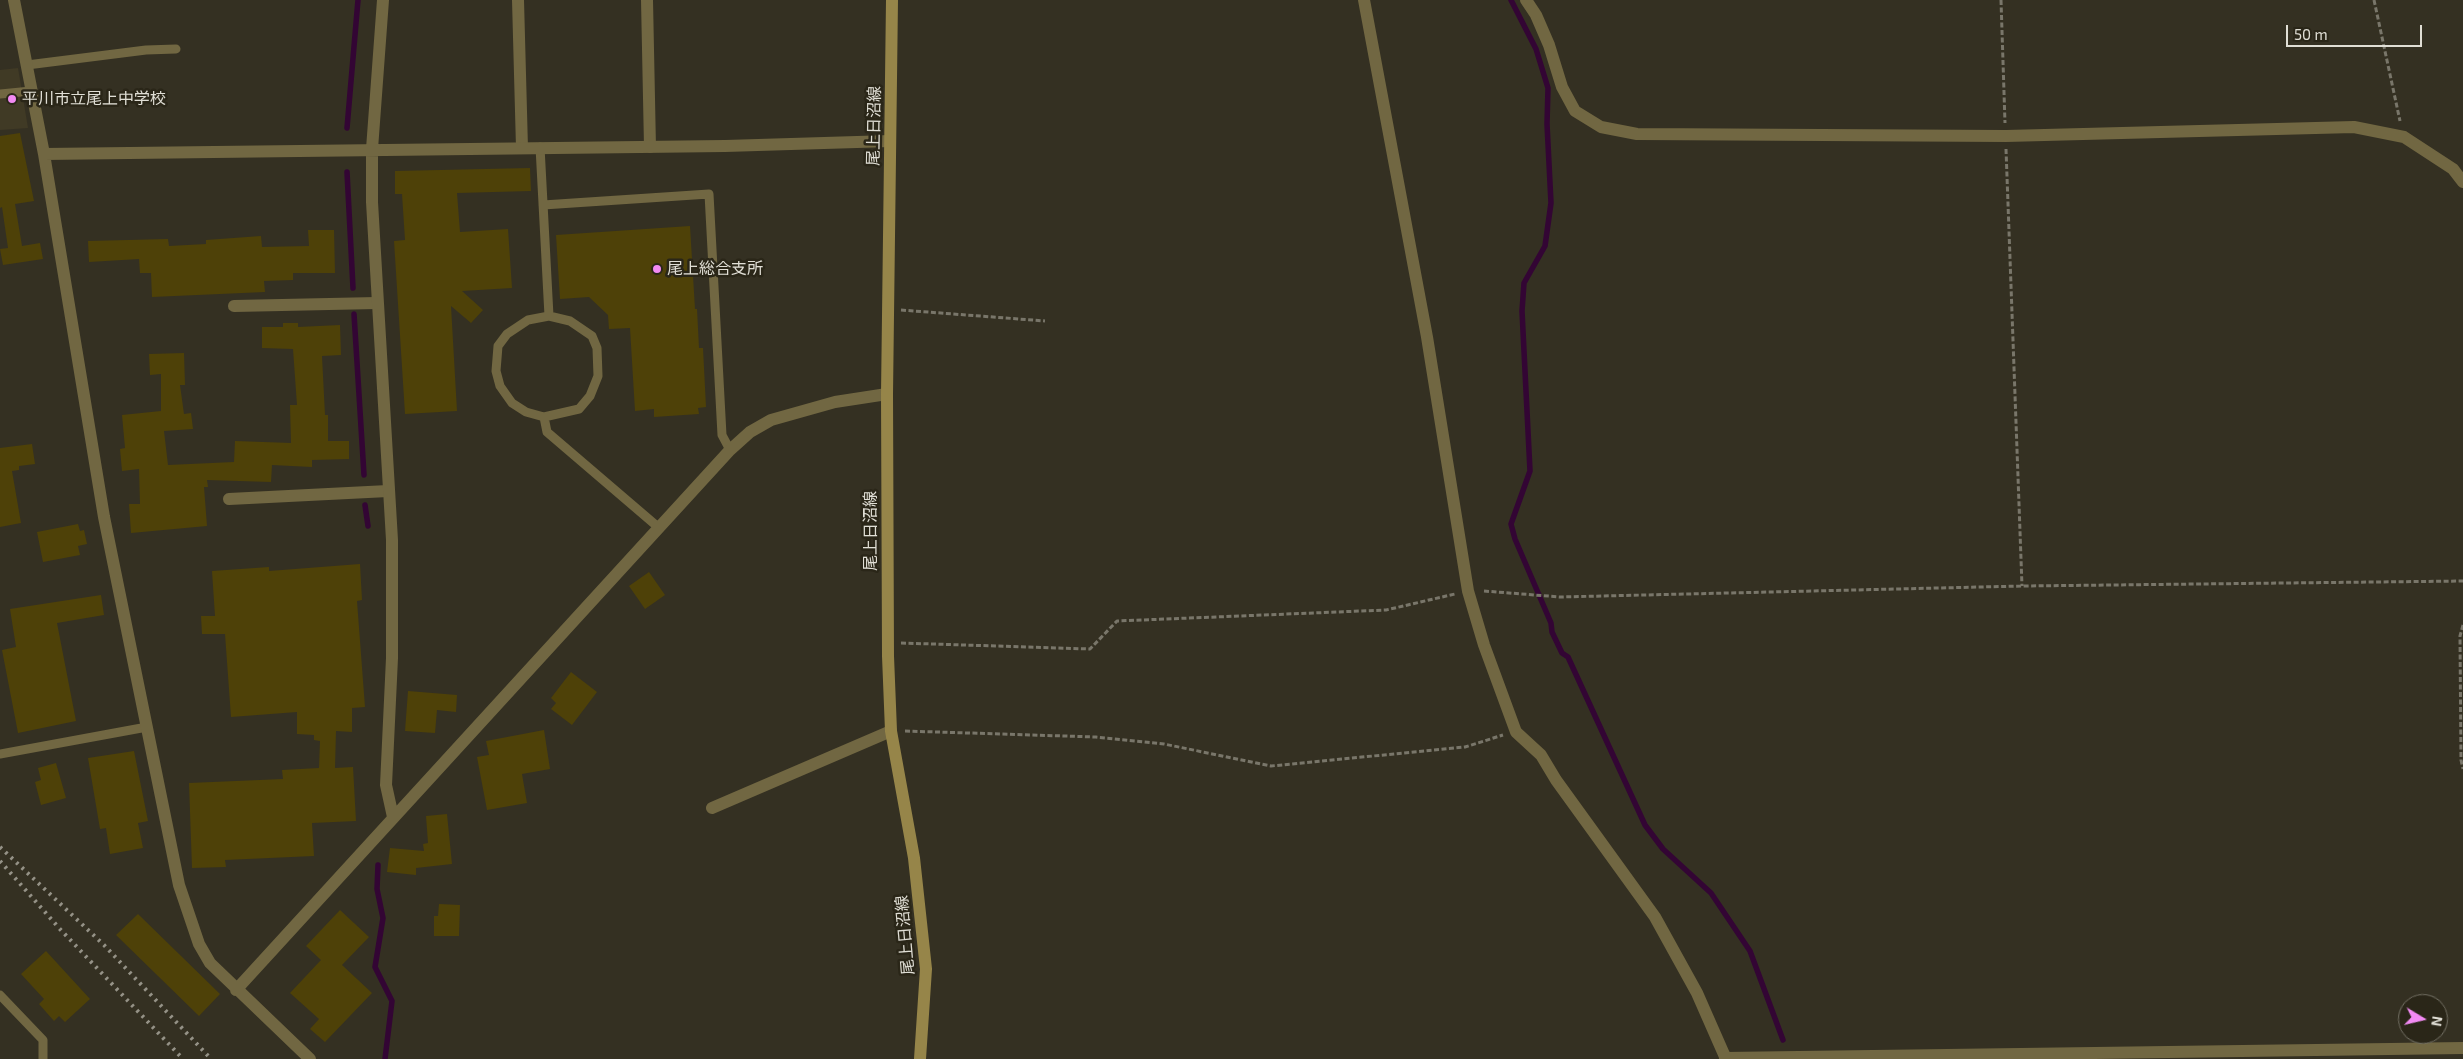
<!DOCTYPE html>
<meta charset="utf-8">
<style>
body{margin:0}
#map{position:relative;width:2463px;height:1059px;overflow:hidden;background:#343022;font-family:"Exo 2",sans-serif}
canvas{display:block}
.north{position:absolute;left:2398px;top:994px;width:50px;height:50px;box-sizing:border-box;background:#2a2618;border:1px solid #737064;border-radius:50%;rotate:99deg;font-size:14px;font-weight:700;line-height:20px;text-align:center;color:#e0ded5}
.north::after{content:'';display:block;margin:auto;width:18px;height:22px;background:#f28af3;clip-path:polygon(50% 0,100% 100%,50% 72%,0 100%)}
.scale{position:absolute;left:2286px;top:25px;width:136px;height:22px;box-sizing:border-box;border:2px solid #e0ded5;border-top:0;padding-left:6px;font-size:15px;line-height:18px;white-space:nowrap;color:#e0ded5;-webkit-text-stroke:4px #2a2618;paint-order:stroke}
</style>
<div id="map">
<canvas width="2463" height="1059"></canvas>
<div class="north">N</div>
<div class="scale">50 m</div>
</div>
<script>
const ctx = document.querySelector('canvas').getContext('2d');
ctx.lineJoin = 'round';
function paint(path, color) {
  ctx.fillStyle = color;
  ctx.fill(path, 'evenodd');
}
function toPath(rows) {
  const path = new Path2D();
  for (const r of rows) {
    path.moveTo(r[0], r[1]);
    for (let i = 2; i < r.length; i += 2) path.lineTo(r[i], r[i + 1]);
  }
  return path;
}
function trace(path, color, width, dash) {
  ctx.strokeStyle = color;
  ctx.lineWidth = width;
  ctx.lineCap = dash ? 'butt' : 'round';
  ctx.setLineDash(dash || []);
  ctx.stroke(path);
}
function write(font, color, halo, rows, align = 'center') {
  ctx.font = font + ' "Exo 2","Noto Sans JP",sans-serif';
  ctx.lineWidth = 5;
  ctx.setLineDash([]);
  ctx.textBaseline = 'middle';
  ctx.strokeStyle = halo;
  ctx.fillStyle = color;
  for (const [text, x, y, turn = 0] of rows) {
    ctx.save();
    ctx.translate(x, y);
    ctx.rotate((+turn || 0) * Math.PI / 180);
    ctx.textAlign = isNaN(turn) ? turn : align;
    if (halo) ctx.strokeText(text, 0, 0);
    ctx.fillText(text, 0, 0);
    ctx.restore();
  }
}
paint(toPath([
 [18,68,28,128,0,130,0,70]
]), '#403a25');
trace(toPath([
 [1511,0,1536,49,1548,88,1547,124,1551,203,1545,246,1524,283,1522,311,1530,471,1511,524,1515,539,1551,623,1552,632,1562,653,1568,657,1645,825,1663,849,1711,893,1750,951,1783,1040],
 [347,128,358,0],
 [347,172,353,288],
 [354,314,364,475],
 [365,505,368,526],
 [378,865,377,889,383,918,375,967,392,1001,385,1059]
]), '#330534', 5.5);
paint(toPath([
 [20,133,34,201,15,204,22,246,40,243,43,259,3,265,0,249,8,248,2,207,0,208,0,136],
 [530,168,531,191,457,193,460,232,508,229,512,288,462,291,483,310,471,323,451,306,457,411,405,414,394,241,405,240,402,194,395,194,395,171],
 [690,226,695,309,697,309,699,348,703,348,706,407,698,408,699,414,654,417,654,409,635,411,630,328,609,329,608,315,589,297,560,299,556,235],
 [308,230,334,230,335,273,293,273,293,280,264,281,265,292,152,297,151,273,140,273,139,259,89,262,88,241,168,239,169,246,206,244,206,240,261,236,262,247,309,246],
 [283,323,298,323,298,327,340,325,341,355,322,356,325,415,328,415,328,441,349,441,349,459,312,460,312,467,272,465,271,482,207,480,208,487,204,487,207,526,131,533,129,504,140,504,139,469,122,471,120,449,125,448,122,415,161,411,161,374,150,375,149,354,184,353,185,385,180,385,184,414,191,413,193,429,164,431,168,465,234,462,235,441,291,443,290,405,297,405,293,349,262,348,262,327,283,327],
 [32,444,35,464,19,466,19,470,12,471,21,523,0,527,0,448],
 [78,524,80,531,84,530,87,544,78,546,80,555,43,562,37,532],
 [360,564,362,600,357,601,365,707,352,708,352,732,336,731,335,768,353,767,356,821,312,823,314,856,225,860,226,867,192,868,189,783,283,779,282,770,319,768,320,741,314,740,314,735,297,734,297,712,231,717,225,634,202,634,201,616,215,616,212,571,269,567,269,571],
 [649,572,665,595,645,609,629,586],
 [101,595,104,615,57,623,76,721,18,733,2,650,16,647,10,609],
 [571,672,597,692,572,725,551,709,556,703,551,698],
 [408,691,457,695,456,712,437,710,435,733,405,731],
 [544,730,550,769,522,774,527,803,487,810,477,757,489,755,486,741],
 [134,751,148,821,138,823,143,848,110,854,106,828,100,829,88,758],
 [56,763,66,798,41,805,35,782,41,780,38,768],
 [447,814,452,864,416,868,416,875,387,872,390,848,424,851,423,844,428,843,426,816],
 [439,904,460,905,459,936,434,936,434,916,438,916],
 [340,910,369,937,342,965,372,993,325,1042,310,1029,319,1019,290,993,321,960,306,946],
 [138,914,220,994,199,1016,116,935],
 [46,951,90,999,65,1022,59,1016,54,1021,39,1004,44,999,21,974]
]), '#4e4108');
trace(toPath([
 [2001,0,2005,123],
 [2374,0,2400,121],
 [2006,149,2022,586],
 [901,310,1045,321],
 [1484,591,1560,597,2022,586,2463,581],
 [2463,625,2460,636,2461,760,2463,769],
 [901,643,1090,649,1117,621,1386,610,1455,594],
 [905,731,1096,737,1164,744,1271,766,1465,747,1503,735]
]), '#79766a', 3, [5, 2.5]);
trace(toPath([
 [27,65,146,50,176,49],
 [0,94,31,91],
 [540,147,549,316],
 [543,205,709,194,722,435,730,450],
 [549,316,570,321,592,336,597,348,598,376,590,396,579,409,544,417,526,412,512,403,500,386,496,371,498,346,507,334,528,320,549,316],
 [544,417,547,432,658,527],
 [0,754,147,727],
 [0,995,43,1040,43,1059]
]), '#716742', 9);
trace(toPath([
 [518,0,522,148],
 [647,0,650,147],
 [1364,0,1427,337,1468,591,1484,645,1516,732,1541,755,1556,780,1655,917,1697,993,1726,1059],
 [1526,0,1536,15,1549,45,1562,87,1575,111,1601,127,1637,134,2006,136,2354,127,2404,137,2453,169,2463,182],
 [234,306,377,303],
 [229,499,388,491],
 [712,808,891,731],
 [1725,1058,2463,1048]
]), '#716742', 12);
trace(toPath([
 [14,0,44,154,104,517,179,885,199,944,210,963,310,1059],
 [383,0,372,149,372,202,392,540,392,658,386,785,393,817],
 [44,154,725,146,890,141],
 [236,990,730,450,750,432,771,420,835,402,887,394]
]), '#716742', 12);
trace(toPath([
 [892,0,887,394,888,656,891,731,914,858,926,969,920,1059]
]), '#968549', 12);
trace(toPath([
 [0,847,104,945,211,1059],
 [0,861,59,928,183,1059]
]), '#959287', 4, [2.5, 5]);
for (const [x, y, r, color] of [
 [12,99,5,"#f28af3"],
 [657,269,5,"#f28af3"]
]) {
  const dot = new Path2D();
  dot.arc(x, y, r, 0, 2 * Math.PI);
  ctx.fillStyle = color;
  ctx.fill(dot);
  trace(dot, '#2a2618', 2);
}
write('16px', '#e0ded5', '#2a2618', [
 ["平川市立尾上中学校",22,99],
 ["尾上総合支所",667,269]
], 'left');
write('16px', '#e0ded5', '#2a2618', [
 ["尾上日沼線",874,126,-89],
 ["尾上日沼線",871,531,-90],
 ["尾上日沼線",905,935,-95]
]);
</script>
